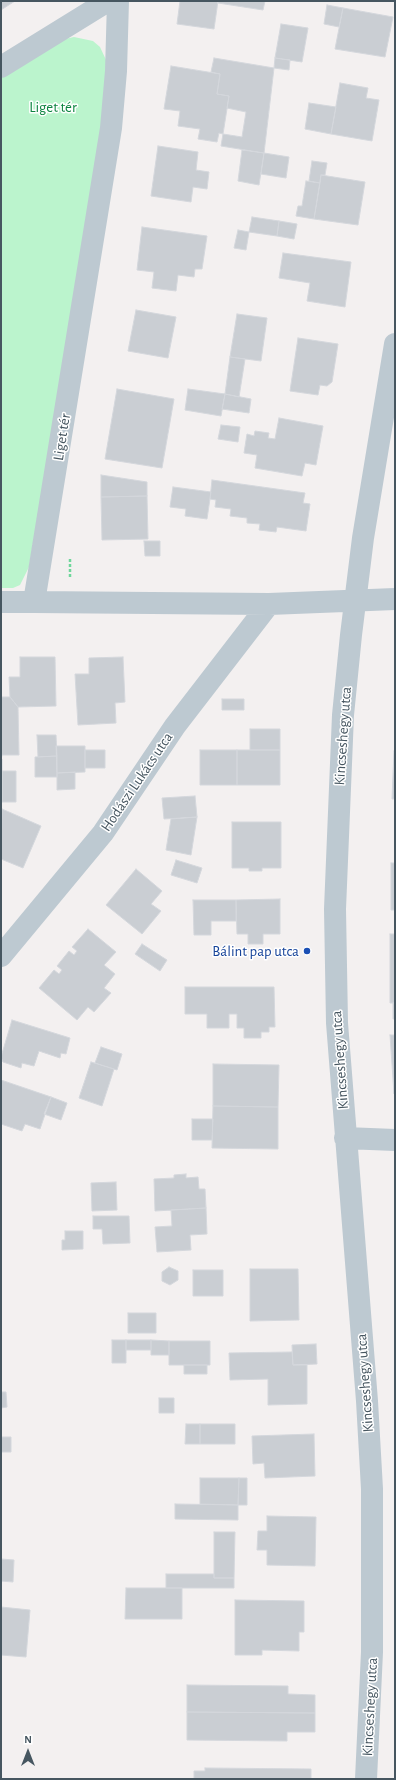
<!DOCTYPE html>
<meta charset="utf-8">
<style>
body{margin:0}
#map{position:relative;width:396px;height:1780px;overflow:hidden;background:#f3f0f0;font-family:"Alegreya Sans",sans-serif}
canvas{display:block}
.frame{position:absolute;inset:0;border:2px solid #465660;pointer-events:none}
.north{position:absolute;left:8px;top:1732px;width:40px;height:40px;-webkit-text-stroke:3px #fff;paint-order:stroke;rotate:0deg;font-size:11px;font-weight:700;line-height:16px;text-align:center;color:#465660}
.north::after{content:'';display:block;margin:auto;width:14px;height:18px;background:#465660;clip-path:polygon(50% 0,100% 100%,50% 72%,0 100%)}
</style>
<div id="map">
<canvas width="396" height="1780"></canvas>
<div class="frame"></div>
<div class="north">N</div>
</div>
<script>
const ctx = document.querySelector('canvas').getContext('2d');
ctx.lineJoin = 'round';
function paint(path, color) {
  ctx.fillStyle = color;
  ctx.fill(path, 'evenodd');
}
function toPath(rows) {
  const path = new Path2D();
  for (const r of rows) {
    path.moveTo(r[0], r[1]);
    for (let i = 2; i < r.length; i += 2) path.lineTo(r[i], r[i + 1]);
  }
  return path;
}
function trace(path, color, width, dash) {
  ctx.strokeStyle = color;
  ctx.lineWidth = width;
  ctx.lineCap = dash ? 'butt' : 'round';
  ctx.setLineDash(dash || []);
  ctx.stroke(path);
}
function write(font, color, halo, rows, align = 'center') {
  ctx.font = font + ' "Alegreya Sans",sans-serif';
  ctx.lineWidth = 3;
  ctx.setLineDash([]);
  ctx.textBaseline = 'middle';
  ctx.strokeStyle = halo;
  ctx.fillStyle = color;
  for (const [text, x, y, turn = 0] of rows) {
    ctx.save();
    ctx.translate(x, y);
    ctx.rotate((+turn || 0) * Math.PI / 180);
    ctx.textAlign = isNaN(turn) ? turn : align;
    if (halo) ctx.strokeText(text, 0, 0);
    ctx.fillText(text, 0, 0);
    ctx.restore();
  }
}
paint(toPath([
 [74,37,93,41,100,47,107,62,103,125,29,567,20,585,13,588,1,588,1,78,65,39]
]), '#bbf4cd');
const building = toPath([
 [1,1,15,1,1,10,1,1],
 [180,1,218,1,214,29,177,24,180,1],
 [218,1,265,1,263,10,218,3,218,1],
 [327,5,343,8,339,27,324,24,327,5],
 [343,8,393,17,385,57,335,49,343,8],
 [281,24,308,28,302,62,275,58,281,24],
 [214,58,274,68,264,153,221,146,223,134,242,137,246,112,227,108,229,96,217,94,220,74,211,72,214,58],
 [275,58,290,60,289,70,274,68,275,58],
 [171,66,220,74,217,94,229,96,223,134,219,133,217,142,198,139,200,129,178,126,180,111,164,109,171,66],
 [340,83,368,88,366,98,379,100,372,141,331,134,340,83],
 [309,103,336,107,331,134,305,129,309,103],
 [158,146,198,152,196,170,209,172,207,189,193,187,191,202,151,196,158,146],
 [242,150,264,153,259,185,238,181,242,150],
 [264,153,289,157,286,178,261,174,264,153],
 [312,161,327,163,325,175,321,175,320,183,309,181,312,161],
 [321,175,365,182,358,225,314,219,321,175],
 [306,181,320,183,314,219,296,216,298,206,302,206,306,181],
 [252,217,279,221,277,236,249,232,252,217],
 [279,221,297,224,294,239,277,236,279,221],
 [142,227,207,236,202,269,195,269,194,277,178,275,176,291,152,288,154,272,137,270,142,227],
 [238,230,249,232,246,250,234,248,238,230],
 [283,253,351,262,345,307,307,301,310,283,279,278,283,253],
 [136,310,176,317,168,358,128,351,136,310],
 [237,314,267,318,261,361,230,357,237,314],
 [298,338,338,344,332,382,327,386,320,385,318,395,290,391,298,338],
 [230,357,245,359,239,397,225,394,230,357],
 [117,389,174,399,162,468,105,459,117,389],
 [188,389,225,394,221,416,185,410,188,389],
 [225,394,251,399,249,413,222,409,225,394],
 [279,418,323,426,316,465,305,463,302,476,255,468,257,455,244,453,247,434,254,436,255,431,269,433,268,438,275,439,279,418],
 [221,425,240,427,238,442,218,439,221,425],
 [101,475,147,482,147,496,101,497,101,475],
 [212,480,305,493,303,503,310,504,306,531,277,527,276,532,259,530,260,524,247,523,247,518,230,516,231,509,215,507,216,500,210,499,212,480],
 [173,487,211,492,207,519,185,516,186,509,170,507,173,487],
 [147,496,148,539,102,540,101,497,147,496],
 [144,541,160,541,160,556,145,556,144,541],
 [20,657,55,657,56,706,18,707,10,697,9,677,20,677,20,657],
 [123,657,125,702,115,703,116,723,78,725,75,674,89,674,89,658,123,657],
 [1,697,10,697,18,707,19,755,2,755,1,759,1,697],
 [222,699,244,699,244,710,222,710,222,699],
 [250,729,280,729,280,750,250,750,250,729],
 [37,735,56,735,57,756,38,757,37,735],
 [56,746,85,746,85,772,57,773,56,746],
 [85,750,105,750,105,768,85,768,85,750],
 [200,750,237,750,237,785,200,785,200,750],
 [237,750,280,750,280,785,237,785,237,750],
 [394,751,395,751,395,799,392,799,394,751],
 [57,756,57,777,35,777,35,757,57,756],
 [1,759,2,759,2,802,1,802,1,759],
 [2,771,16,771,16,802,2,802,2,771],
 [75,772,75,789,57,790,57,773,75,772],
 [195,796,197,817,164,819,162,798,195,796],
 [2,809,41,826,23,868,1,859,2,809],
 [197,817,191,855,166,850,171,819,197,817],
 [232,822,281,822,281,868,262,868,262,871,249,871,249,868,232,868,232,822],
 [176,860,202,868,197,883,171,875,176,860],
 [391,863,395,863,395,910,391,910,391,863],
 [136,869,162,891,151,904,161,911,142,934,106,905,136,869],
 [280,899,280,934,263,934,263,944,248,944,248,934,237,934,236,900,280,899],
 [193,900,236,900,236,921,211,921,211,935,194,935,193,900],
 [88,929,116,952,104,965,115,974,104,988,111,993,94,1012,88,1007,77,1020,39,988,54,970,59,974,62,970,57,966,69,951,74,955,77,951,72,947,88,929],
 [390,934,395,934,395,1003,390,1003,390,934],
 [142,944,167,960,160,971,135,954,142,944],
 [185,987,274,987,275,1027,269,1027,269,1032,261,1032,261,1038,244,1038,244,1028,237,1028,237,1014,229,1014,229,1028,207,1028,207,1014,185,1014,185,987],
 [393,1003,395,1003,395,1019,393,1019,393,1003],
 [12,1020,70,1038,66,1054,61,1053,60,1058,39,1051,34,1066,22,1063,21,1068,3,1062,1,1057,12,1020],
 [390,1035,395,1035,394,1094,390,1035],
 [101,1047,122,1054,117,1070,95,1063,101,1047],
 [91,1062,114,1069,102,1106,79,1098,91,1062],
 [213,1064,279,1065,278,1107,213,1106,213,1064],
 [1,1080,51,1097,40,1129,25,1124,22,1131,1,1124,1,1080],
 [51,1097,67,1103,61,1120,44,1114,51,1097],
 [213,1106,278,1107,278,1149,212,1148,213,1106],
 [192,1119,213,1119,212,1140,192,1140,192,1119],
 [186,1174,186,1178,198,1177,199,1189,205,1189,206,1208,155,1211,154,1179,174,1178,174,1175,186,1174],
 [116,1182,117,1210,92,1211,91,1183,116,1182],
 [206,1208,207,1234,190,1235,191,1250,157,1252,155,1227,172,1226,171,1210,206,1208],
 [93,1216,129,1216,130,1243,103,1244,102,1229,93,1229,93,1216],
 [65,1231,83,1231,83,1249,62,1250,62,1240,65,1240,65,1231],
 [169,1267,178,1271,178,1280,170,1285,162,1281,162,1272,169,1267],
 [250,1269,298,1269,299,1320,250,1321,250,1269],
 [193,1270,223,1270,223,1296,193,1296,193,1270],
 [128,1313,156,1313,156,1333,128,1333,128,1313],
 [112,1340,126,1340,126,1363,112,1363,112,1340],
 [126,1340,151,1340,151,1350,126,1350,126,1340],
 [151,1340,169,1341,169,1355,151,1355,151,1340],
 [169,1341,210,1341,210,1365,169,1365,169,1341],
 [316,1344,317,1364,293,1365,292,1345,316,1344],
 [292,1352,293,1365,307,1365,307,1404,268,1405,268,1379,230,1380,229,1353,292,1352],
 [184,1365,207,1365,207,1374,184,1374,184,1365],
 [1,1392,6,1392,7,1407,1,1408,1,1392],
 [159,1398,174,1398,174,1413,159,1413,159,1398],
 [186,1424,200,1424,200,1444,185,1444,186,1424],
 [200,1424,235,1424,235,1444,200,1444,200,1424],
 [314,1434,315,1476,265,1478,264,1463,253,1464,252,1436,314,1434],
 [1,1437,11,1437,11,1452,1,1452,1,1437],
 [200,1478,239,1478,238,1505,200,1504,200,1478],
 [239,1478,247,1478,247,1505,238,1505,239,1478],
 [175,1504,238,1505,238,1520,175,1519,175,1504],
 [267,1516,316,1517,315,1566,267,1565,267,1550,257,1550,258,1531,267,1531,267,1516],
 [214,1532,235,1532,234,1578,214,1578,214,1532],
 [1,1559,14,1560,13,1582,1,1581,1,1559],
 [166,1574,214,1574,214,1578,234,1578,234,1588,166,1588,166,1574],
 [126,1588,182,1588,182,1619,125,1619,126,1588],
 [235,1600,304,1601,304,1632,299,1632,299,1651,262,1650,262,1655,235,1655,235,1600],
 [1,1607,30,1610,26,1657,1,1655,1,1607],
 [187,1685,288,1686,288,1694,315,1695,315,1713,187,1712,187,1685],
 [187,1712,315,1713,315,1732,287,1732,287,1741,187,1740,187,1712],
 [205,1768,311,1769,311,1779,194,1779,194,1771,205,1771,205,1768]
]);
paint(building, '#caced3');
trace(building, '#d4d7dc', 1);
trace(toPath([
 [70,577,70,557]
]), '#6fd69b', 2.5, [3, 2]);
trace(toPath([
 [1,67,108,1],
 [1,602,34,602,111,128,116,71,118,1],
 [34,602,269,604,395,599],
 [1,956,103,833,175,726,269,604],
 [345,1138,395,1140],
 [366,1779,372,1652,372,1489,367,1401,337,1023,335,909,343,715,351,635,363,538,395,344]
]), '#bdc9d1', 22);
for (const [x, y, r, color] of [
 [307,951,4,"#1a4fb4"]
]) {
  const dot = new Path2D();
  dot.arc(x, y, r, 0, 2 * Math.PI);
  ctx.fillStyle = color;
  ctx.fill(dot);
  trace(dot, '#fff', 1.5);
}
write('15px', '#0d8440', '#fff', [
 ["Liget tér",53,107]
]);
write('15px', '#465660', '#fff', [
 ["Liget tér",62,437,-81],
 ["Kincseshegy utca",343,736,-86],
 ["Hodászi Lukács utca",137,782,-56],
 ["Kincseshegy utca",340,1060,-94],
 ["Kincseshegy utca",365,1383,-94],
 ["Kincseshegy utca",370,1707,-87]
]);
write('15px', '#164399', '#fff', [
 ["Bálint pap utca",299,951]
], 'right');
</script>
